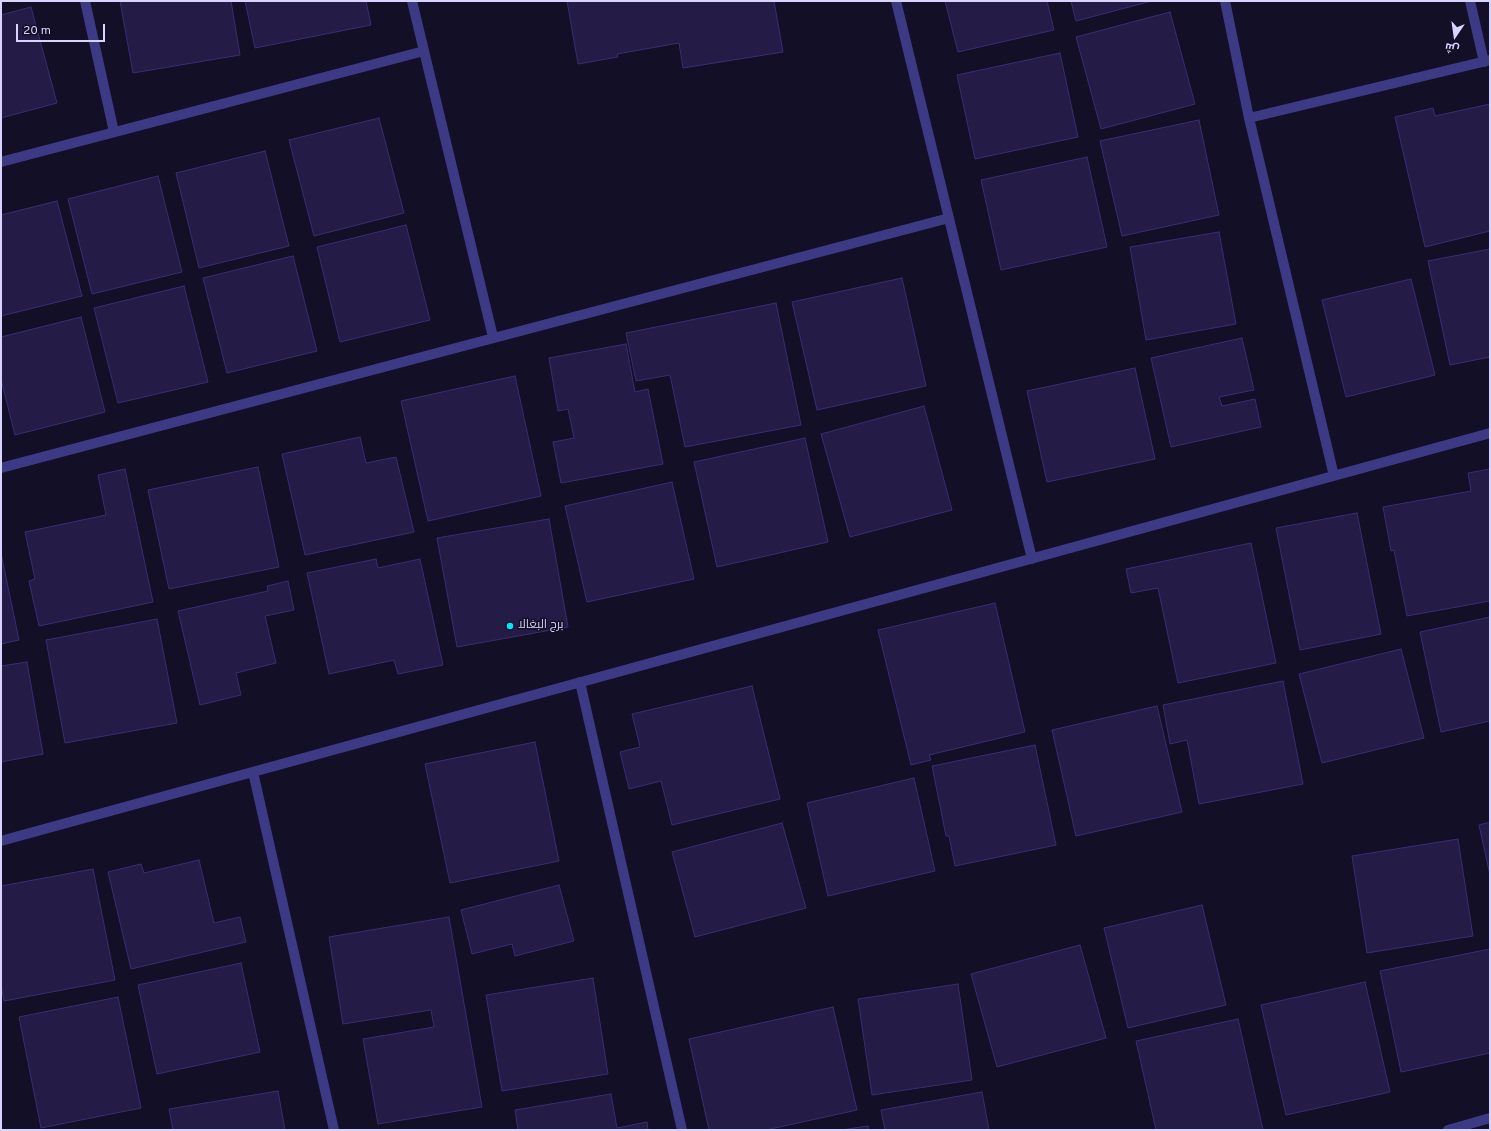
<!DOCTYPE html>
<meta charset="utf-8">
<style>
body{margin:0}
#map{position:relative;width:1491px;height:1131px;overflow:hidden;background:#130f26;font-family:Overpass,Cairo,sans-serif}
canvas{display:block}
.frame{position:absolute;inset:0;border:2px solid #d9d4ff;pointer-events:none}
.north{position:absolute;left:1435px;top:16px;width:40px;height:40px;-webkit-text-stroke:3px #130f26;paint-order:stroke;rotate:193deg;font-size:11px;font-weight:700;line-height:16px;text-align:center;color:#d9d4ff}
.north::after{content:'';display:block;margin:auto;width:14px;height:18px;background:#d9d4ff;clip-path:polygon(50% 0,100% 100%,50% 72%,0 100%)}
.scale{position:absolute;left:16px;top:24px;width:89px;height:18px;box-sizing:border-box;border:2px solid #d9d4ff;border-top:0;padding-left:5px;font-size:12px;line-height:14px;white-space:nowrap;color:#d9d4ff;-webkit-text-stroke:3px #130f26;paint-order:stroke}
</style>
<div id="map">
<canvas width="1491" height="1131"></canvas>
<div class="frame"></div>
<div class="north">ش</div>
<div class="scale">20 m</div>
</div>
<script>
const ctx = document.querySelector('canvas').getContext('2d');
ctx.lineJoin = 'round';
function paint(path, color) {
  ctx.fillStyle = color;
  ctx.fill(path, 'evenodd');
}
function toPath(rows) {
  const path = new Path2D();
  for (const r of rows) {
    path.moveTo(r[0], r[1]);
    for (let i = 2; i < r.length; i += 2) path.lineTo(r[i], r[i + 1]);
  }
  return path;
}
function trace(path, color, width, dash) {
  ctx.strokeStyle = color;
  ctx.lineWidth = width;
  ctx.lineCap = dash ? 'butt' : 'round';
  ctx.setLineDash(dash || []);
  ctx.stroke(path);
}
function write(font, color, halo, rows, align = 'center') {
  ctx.font = font + ' Overpass,Cairo,sans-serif';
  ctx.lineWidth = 3;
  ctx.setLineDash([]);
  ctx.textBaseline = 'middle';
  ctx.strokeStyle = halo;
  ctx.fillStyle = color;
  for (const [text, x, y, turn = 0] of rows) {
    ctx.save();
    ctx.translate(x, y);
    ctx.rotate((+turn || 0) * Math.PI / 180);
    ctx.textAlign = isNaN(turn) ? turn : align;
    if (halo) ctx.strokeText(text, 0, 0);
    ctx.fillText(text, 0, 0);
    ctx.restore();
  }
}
const building = toPath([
 [120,1,231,1,240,55,133,73,120,1],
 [245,1,366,1,371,25,255,48,245,1],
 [567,1,774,1,783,52,683,68,679,43,617,54,618,57,578,64,567,1],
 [945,1,1047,1,1054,30,958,52,945,1],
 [1071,1,1152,1,1076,21,1071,1],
 [31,7,57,103,1,118,1,15,31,7],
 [1170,12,1195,104,1101,129,1076,37,1170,12],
 [1060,53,1078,137,975,159,957,75,1060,53],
 [1490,104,1490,231,1425,247,1395,117,1433,108,1435,116,1490,104],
 [379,118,404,213,314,236,289,140,379,118],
 [1199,120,1219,215,1122,236,1100,141,1199,120],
 [265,151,289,246,199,268,176,173,265,151],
 [1087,157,1107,247,1001,270,981,180,1087,157],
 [158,176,182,272,92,294,68,199,158,176],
 [57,201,82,296,1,316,1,215,57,201],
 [406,225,430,320,340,342,317,247,406,225],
 [1219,232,1236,324,1146,340,1130,247,1219,232],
 [1490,249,1490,357,1450,365,1428,261,1490,249],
 [293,256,317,351,227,373,203,278,293,256],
 [902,278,926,386,817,410,792,302,902,278],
 [1411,279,1435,375,1346,397,1322,300,1411,279],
 [184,286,208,382,118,403,94,308,184,286],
 [776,303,801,425,685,447,670,375,636,381,626,333,776,303],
 [81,317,105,412,15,435,1,379,1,337,81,317],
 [1242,338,1254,390,1219,397,1222,406,1255,399,1261,427,1171,447,1151,358,1242,338],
 [626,344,635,392,648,389,663,464,561,483,553,442,574,438,568,409,558,411,549,358,626,344],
 [1135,368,1155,459,1047,482,1027,391,1135,368],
 [515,376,541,496,428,521,401,401,515,376],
 [924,406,952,510,850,537,821,434,924,406],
 [360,437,366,463,396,457,414,532,305,555,282,454,360,437],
 [805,438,828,542,717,567,694,462,805,438],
 [258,467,279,567,169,589,148,490,258,467],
 [125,469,153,602,39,626,29,581,35,579,25,532,106,515,98,475,125,469],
 [1490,469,1490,601,1407,616,1394,550,1391,551,1383,507,1471,491,1468,473,1490,469],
 [672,482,694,579,587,602,565,506,672,482],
 [1357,513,1381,634,1300,650,1276,528,1357,513],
 [549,519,568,627,457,647,437,538,549,519],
 [1251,543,1276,663,1178,683,1158,588,1131,593,1126,569,1251,543],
 [1,553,19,640,1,644,1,553],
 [376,559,378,568,420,559,443,665,398,674,394,660,329,674,307,573,376,559],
 [288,581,294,610,265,616,276,663,236,673,241,695,200,705,178,611,268,591,267,586,288,581],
 [995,603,1025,732,929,755,931,760,911,765,878,630,995,603],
 [1490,617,1490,721,1441,732,1420,632,1490,617],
 [157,619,177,723,65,743,46,640,157,619],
 [1401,649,1424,738,1322,763,1299,674,1401,649],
 [27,662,43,754,1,762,1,666,27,662],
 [1283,681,1303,784,1199,804,1187,740,1170,744,1163,705,1283,681],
 [752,686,780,799,672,825,661,781,629,789,620,752,640,747,632,714,752,686],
 [1157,706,1182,812,1076,836,1052,730,1157,706],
 [535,742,559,861,450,883,425,764,535,742],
 [1035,745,1056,845,955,866,949,836,946,836,932,766,1035,745],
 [914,778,935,871,828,896,807,803,914,778],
 [1490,822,1490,875,1479,825,1490,822],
 [782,823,806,908,695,937,672,852,782,823],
 [1458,839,1473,936,1367,953,1352,856,1458,839],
 [199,860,214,923,240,917,246,942,131,969,108,872,141,864,144,873,199,860],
 [93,869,115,980,4,1001,1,984,1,886,93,869],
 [559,885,574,941,515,956,512,944,472,954,461,910,559,885],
 [1202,905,1226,1005,1128,1028,1104,928,1202,905],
 [449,917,482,1107,378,1124,363,1039,434,1027,431,1010,343,1024,329,937,449,917],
 [1080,945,1106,1038,997,1067,971,974,1080,945],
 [1490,949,1490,1053,1401,1072,1380,971,1490,949],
 [241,963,260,1052,157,1074,138,985,241,963],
 [593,978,608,1074,502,1091,486,995,593,978],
 [1365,982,1390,1092,1286,1115,1261,1005,1365,982],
 [958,984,972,1080,872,1095,858,999,958,984],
 [118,997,141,1108,41,1128,19,1017,118,997],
 [833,1007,857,1110,766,1130,709,1130,689,1039,833,1007],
 [1238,1019,1263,1130,1156,1130,1136,1041,1238,1019],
 [278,1091,285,1130,173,1130,169,1109,278,1091],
 [982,1092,989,1130,885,1130,881,1110,982,1092],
 [611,1094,617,1128,647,1122,648,1130,518,1130,515,1110,611,1094],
 [868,1126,869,1130,841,1130,868,1126]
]);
paint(building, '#241b47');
trace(building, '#3b2d73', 1);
trace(toPath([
 [85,1,114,132],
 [412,1,493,337],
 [896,1,1032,559],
 [1225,1,1249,118,1334,476],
 [1470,1,1484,62],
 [1249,118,1490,60],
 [1,162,424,51],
 [1,468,949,218],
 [580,682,682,1130],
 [253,772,334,1130],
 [1,841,1490,433],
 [1448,1130,1490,1118]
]), '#3d3a85', 10);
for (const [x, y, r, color] of [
 [510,626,4,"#00e5ff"]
]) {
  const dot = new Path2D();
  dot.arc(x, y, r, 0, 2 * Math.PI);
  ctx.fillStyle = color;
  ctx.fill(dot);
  trace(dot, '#130f26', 1.5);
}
write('12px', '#d9d4ff', '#130f26', [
 ["برج البغالا",518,626]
], 'left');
</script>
